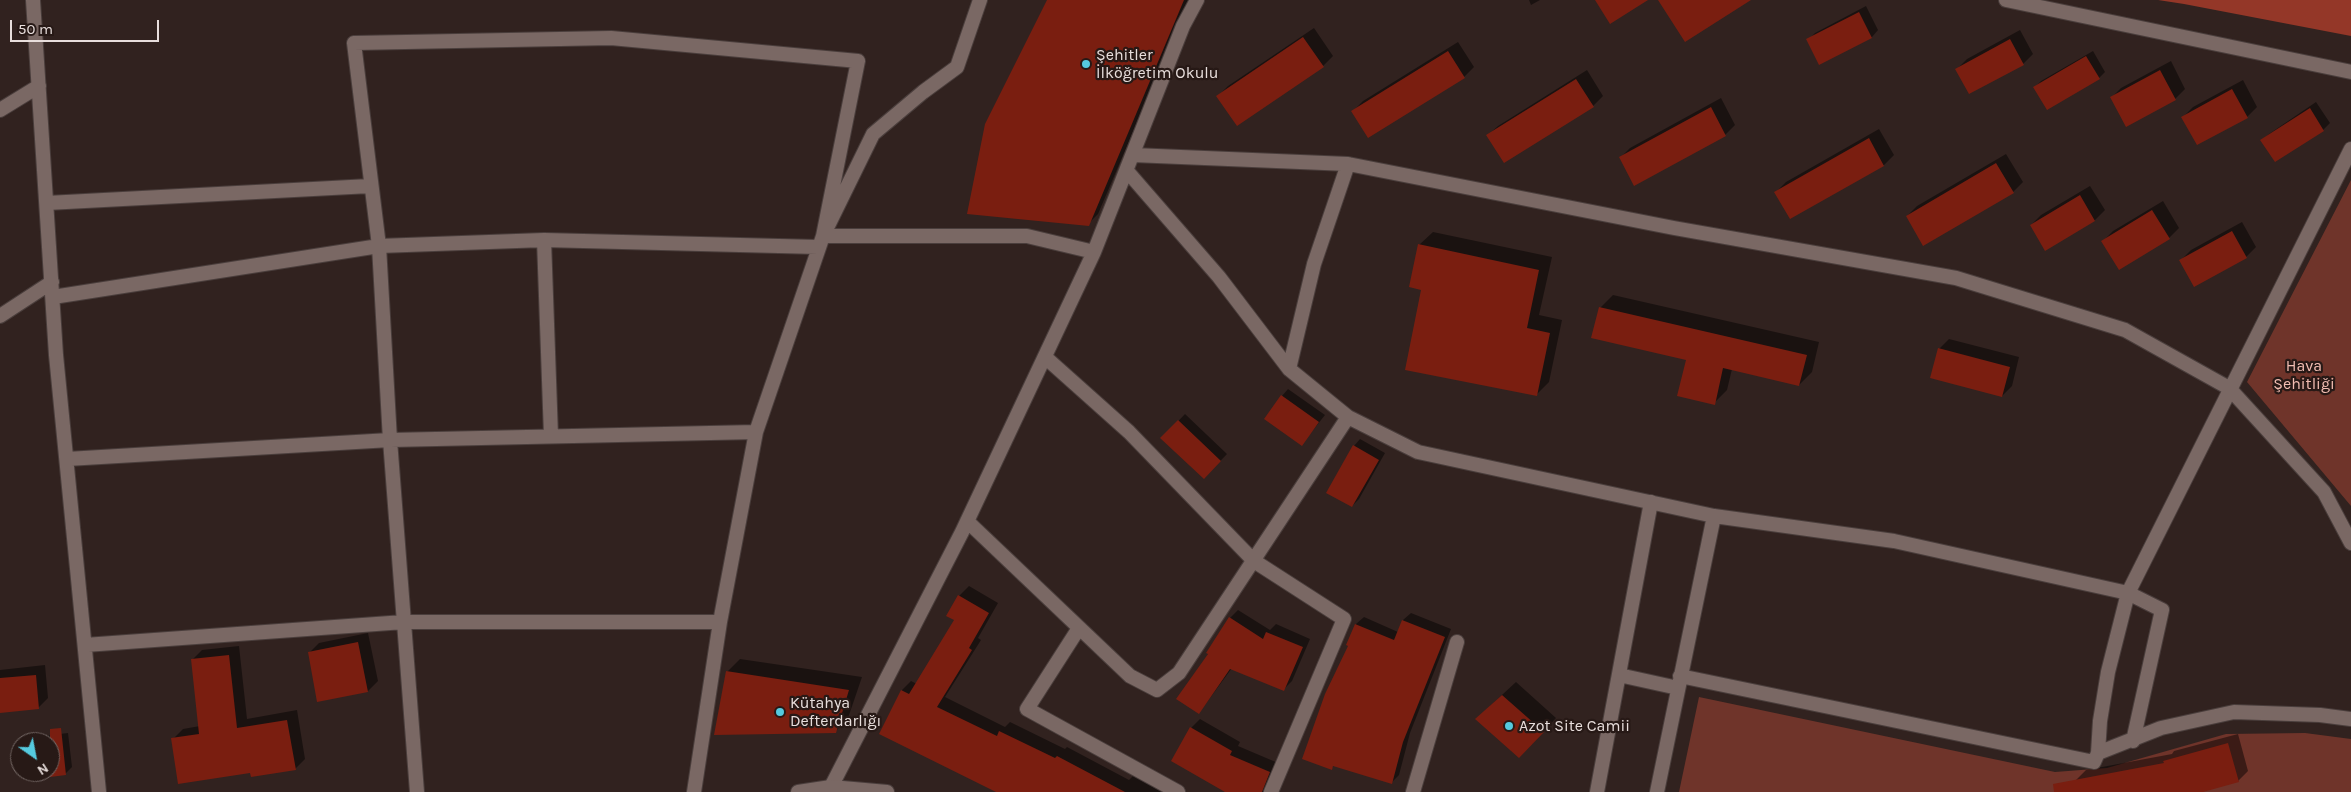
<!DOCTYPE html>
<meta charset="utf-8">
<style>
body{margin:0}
#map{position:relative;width:2351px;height:792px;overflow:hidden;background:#31221f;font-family:Karla,sans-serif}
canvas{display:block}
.north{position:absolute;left:10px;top:732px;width:50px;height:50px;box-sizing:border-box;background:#271916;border:1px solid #746865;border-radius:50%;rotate:147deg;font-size:14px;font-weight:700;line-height:20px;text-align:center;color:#e8dedc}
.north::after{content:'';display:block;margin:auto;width:18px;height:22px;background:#55cadf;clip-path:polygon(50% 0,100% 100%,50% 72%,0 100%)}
.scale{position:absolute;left:10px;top:20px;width:149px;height:22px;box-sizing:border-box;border:2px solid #e8dedc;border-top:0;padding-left:6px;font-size:15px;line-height:18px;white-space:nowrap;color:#e8dedc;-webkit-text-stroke:4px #271916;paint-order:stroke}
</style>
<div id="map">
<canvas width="2351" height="792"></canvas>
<div class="north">N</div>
<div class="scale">50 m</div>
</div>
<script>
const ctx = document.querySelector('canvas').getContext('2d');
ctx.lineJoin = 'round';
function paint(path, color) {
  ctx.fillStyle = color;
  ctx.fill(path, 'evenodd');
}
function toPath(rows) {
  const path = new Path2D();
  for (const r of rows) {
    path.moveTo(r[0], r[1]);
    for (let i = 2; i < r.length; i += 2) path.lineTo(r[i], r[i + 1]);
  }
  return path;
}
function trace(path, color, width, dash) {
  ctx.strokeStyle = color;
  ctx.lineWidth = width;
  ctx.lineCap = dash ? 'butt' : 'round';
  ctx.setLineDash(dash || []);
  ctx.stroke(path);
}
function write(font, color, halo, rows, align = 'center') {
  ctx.font = font + ' Karla,sans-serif';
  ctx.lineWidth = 4.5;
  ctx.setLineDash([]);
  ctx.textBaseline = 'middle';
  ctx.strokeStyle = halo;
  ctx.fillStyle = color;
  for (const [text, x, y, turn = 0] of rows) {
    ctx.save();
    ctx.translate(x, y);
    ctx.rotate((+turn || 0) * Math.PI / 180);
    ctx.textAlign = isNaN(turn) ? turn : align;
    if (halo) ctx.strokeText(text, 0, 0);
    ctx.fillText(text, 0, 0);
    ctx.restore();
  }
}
paint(toPath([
 [2351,180,2351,506,2247,382],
 [1699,697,2055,772,2107,768,2226,734,2305,733,2351,739,2351,792,1679,792]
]), '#6f342a');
paint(toPath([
 [2158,0,2351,0,2351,36,2184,4]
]), '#943728');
paint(toPath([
 [1048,0,1189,0,1098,214,1088,224],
 [1529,0,1540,0,1531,5],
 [1866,6,1878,30,1872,37,1820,63,1808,40,1815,33],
 [1314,28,1333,56,1323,66,1218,96,1228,86],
 [2020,30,2033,54,2023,64,1957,69,1967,59],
 [1458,42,1474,67,1464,77,1353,111,1363,101],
 [2093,51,2105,72,2099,78,2035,87,2041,81],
 [2171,61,2185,89,2175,99,2111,98,2121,88],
 [1587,70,1603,96,1593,106,1488,135,1498,126],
 [2243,80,2257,107,2247,117,2183,117,2193,107],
 [1721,98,1735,125,1725,135,1634,184,1620,158,1630,148],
 [2316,102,2330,123,2323,130,2275,161,2262,140,2269,134],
 [1879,129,1894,155,1884,165,1790,218,1776,192,1786,182],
 [2006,154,2023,182,2013,192,1907,216,1917,206],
 [2090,186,2105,210,2095,220,2046,249,2031,225,2041,215],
 [2163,201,2179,228,2169,238,2103,241,2113,231],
 [2242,222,2256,247,2246,257,2181,260,2191,250],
 [1433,232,1552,257,1539,315,1562,320,1549,382,1536,395,1423,289,1419,245],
 [1613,295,1819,342,1812,372,1799,385,1732,369,1727,390,1714,403,1687,359,1600,308],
 [1949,339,2019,357,2012,386,2002,396,1939,349],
 [1288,389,1325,415,1302,444,1282,396],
 [1185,414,1227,454,1204,478,1162,438],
 [1360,439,1385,453,1359,499,1352,506,1354,446],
 [969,586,998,603,978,638,981,640,945,697,1005,727,1010,722,1065,749,1067,747,1129,780,1134,775,1166,792,999,792,880,733,902,690,911,681,917,684,956,620,959,596],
 [1238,610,1270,630,1276,624,1310,639,1292,681,1284,689,1232,668,1199,713,1208,653,1230,618],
 [1411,613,1451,629,1410,733,1399,775,1392,782,1335,765,1331,768,1350,646,1348,645,1356,624,1364,617,1398,632,1403,620],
 [368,633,378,681,368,691,309,653,319,643],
 [239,646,247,719,297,710,305,759,295,769,251,771,173,739,183,729,200,726,192,660,202,650],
 [740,659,862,677,848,718,835,732,727,672],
 [45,665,48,698,38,708,0,711,0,670],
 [1516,682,1556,718,1532,744,1490,706],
 [1200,719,1240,742,1238,746,1278,763,1266,792,1227,792,1172,760,1192,727],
 [68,733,72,767,65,774,24,778,23,772,50,772,50,742,22,742,27,738],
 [2238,734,2248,771,2238,781,2198,792,2078,792,2076,780,2086,770,2172,754,2174,751]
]), '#0007');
paint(toPath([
 [1047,0,1184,0,1089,226,967,214,985,124],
 [1595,0,1648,0,1610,24],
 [1658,0,1751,0,1685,42],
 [1859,12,1872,38,1819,65,1806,39],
 [1303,37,1324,67,1237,126,1216,96],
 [2010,39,2024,65,1969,94,1955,69],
 [1448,51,1465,78,1368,138,1351,111],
 [2086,56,2100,79,2047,110,2033,87],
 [2160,70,2176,100,2126,127,2110,97],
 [1576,79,1594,107,1504,163,1486,135],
 [2232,89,2248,118,2197,145,2181,117],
 [1711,107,1726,136,1634,186,1619,157],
 [2310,108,2324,131,2275,162,2260,140],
 [1869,138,1884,166,1790,219,1774,192],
 [1996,163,2014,193,1923,246,1906,216],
 [2080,195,2095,221,2045,251,2030,225],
 [2152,210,2170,239,2119,270,2101,241],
 [2232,231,2247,258,2194,287,2179,260],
 [1418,244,1539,270,1527,328,1550,333,1537,396,1405,370,1421,290,1409,287],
 [1599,307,1807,355,1799,386,1723,368,1715,405,1677,396,1686,360,1591,338],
 [1938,348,2010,367,2002,397,1930,378],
 [1281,395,1319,422,1302,446,1264,419],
 [1178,420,1221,461,1204,479,1160,438],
 [1353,445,1379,460,1352,507,1326,493],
 [958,595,989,613,969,648,972,650,937,707,997,736,999,731,1055,758,1057,756,1125,792,996,792,879,734,901,690,909,694,954,620,946,616],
 [1229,617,1263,639,1266,632,1303,647,1284,691,1230,669,1199,714,1176,699,1208,654,1206,653],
 [1402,620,1445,637,1403,742,1392,784,1333,766,1332,770,1302,759,1325,694,1348,646,1346,645,1355,624,1394,640],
 [358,642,368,692,317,702,308,652],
 [229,655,237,728,287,720,296,770,251,777,250,773,178,784,171,738,199,734,191,659],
 [726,671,849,690,836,733,714,735],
 [36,675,39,709,0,713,0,678],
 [1502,695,1544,732,1519,758,1475,719],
 [1190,727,1232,751,1230,755,1270,772,1262,792,1225,792,1171,761],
 [61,728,66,775,50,777,50,729],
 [2228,743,2239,782,2203,792,2054,792,2053,784,2164,763,2163,761]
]), '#7a1e10');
const minor = toPath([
 [33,0,56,355,99,792],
 [980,0,957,67,923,92,873,134,823,236,1027,236,1094,252],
 [2006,0,2351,72],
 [0,110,39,86],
 [2351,149,2128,593,2108,672,2100,721,2098,753,2161,728,2234,712,2320,715,2351,719],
 [1133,155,1348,164,1674,228,1956,278,2125,330,2229,388,2324,492,2351,543],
 [1127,171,1219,277,1289,369,1348,417,1418,452,1714,516,1894,541,2128,593,2162,610,2133,741],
 [47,203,370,186],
 [544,240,551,436],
 [53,297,379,246,544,240,818,247],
 [0,316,52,282],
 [1045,357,1129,432,1254,561,1344,619,1271,792],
 [1289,369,1314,264,1348,164],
 [67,459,390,440,756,432],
 [967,521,1130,676,1157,690,1179,673,1348,417],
 [1079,628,1027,709,1178,792],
 [85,645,404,622,720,622],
 [1619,675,1678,688],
 [1680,676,2094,762,2098,753],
 [417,792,390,440,379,246,354,43,611,38,858,61,823,236,756,432,720,622,694,792],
 [831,792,831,787,962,532,1094,252,1183,26,1197,0],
 [1413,792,1457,642],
 [1597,792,1651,502],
 [1657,792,1714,516]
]);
const secondary = toPath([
 [798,792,831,787,887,792]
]);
trace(minor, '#4a3e3c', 16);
trace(secondary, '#4a3e3c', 16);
trace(minor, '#7a6864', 14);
trace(secondary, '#7a6864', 14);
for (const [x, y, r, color] of [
 [1086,64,5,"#55cadf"],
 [780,712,5,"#55cadf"],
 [1509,726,5,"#55cadf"]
]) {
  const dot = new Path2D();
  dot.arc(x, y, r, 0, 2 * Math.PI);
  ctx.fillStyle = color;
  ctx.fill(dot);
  trace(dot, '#271916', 2);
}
write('16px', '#e8dedc', '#271916', [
 ["Şehitler",1096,55],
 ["İlköğretim Okulu",1096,73],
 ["Kütahya",790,703],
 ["Defterdarlığı",790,721],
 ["Azot Site Camii",1519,726]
], 'left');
write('16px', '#f2bdb2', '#271916', [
 ["Hava",2304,366],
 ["Şehitliği",2304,384]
]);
</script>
